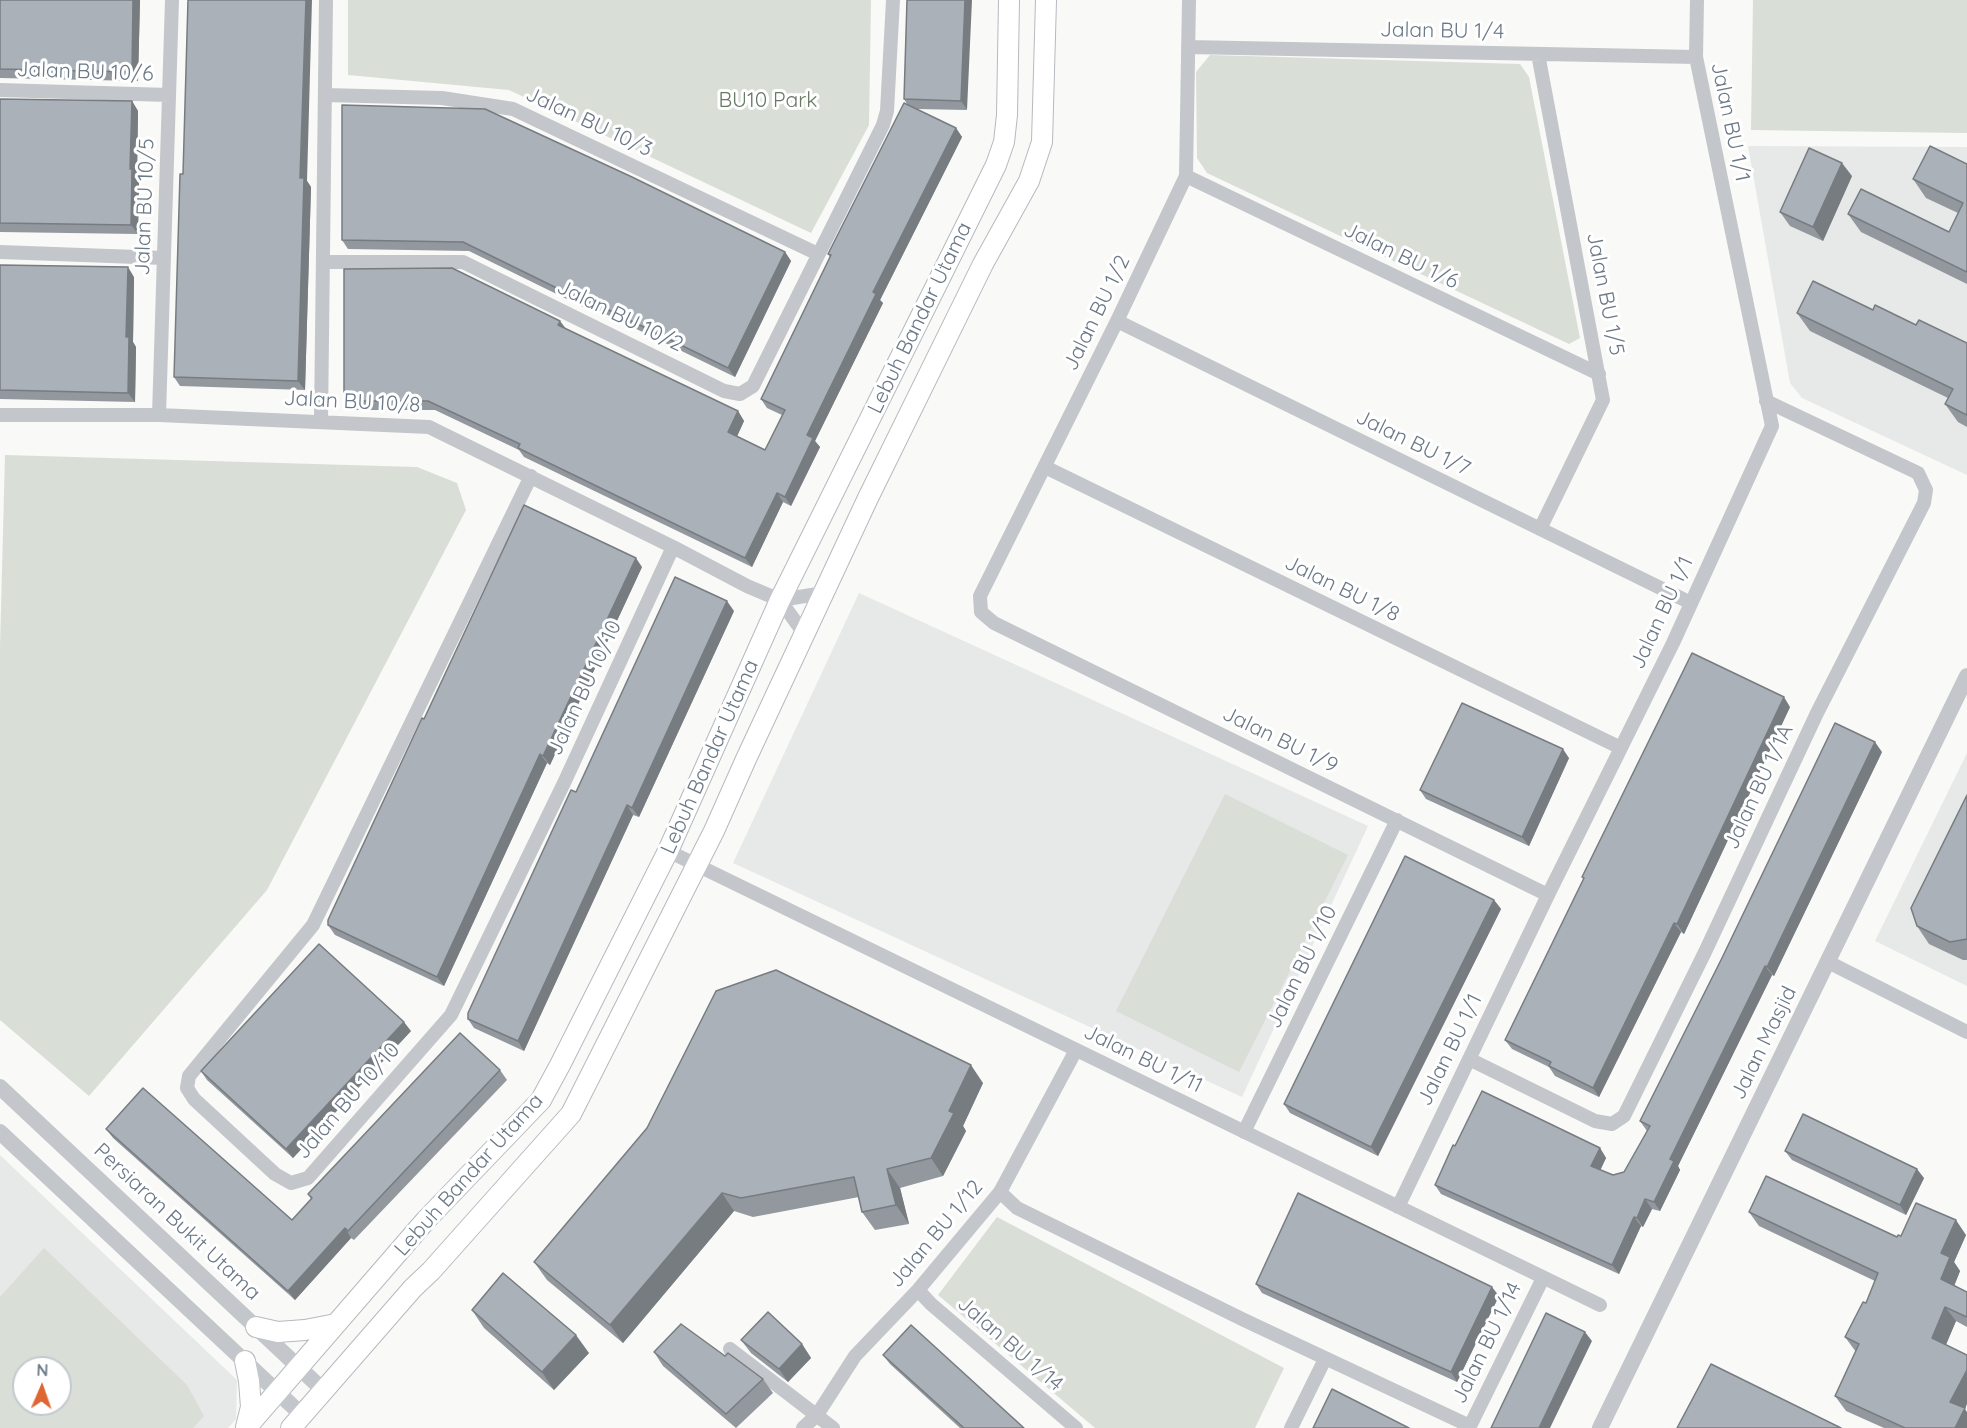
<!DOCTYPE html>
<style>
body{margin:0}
#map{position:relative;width:1967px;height:1428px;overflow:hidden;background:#f9f9f7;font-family:Quicksand,sans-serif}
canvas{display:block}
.north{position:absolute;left:12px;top:1356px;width:60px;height:60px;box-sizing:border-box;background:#fff;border:2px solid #c3c9cf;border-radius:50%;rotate:2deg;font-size:16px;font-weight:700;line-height:24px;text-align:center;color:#6a7887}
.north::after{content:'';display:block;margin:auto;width:21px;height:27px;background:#de6633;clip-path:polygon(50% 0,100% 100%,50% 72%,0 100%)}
</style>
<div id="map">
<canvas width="1967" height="1428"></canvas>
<div class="north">N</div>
</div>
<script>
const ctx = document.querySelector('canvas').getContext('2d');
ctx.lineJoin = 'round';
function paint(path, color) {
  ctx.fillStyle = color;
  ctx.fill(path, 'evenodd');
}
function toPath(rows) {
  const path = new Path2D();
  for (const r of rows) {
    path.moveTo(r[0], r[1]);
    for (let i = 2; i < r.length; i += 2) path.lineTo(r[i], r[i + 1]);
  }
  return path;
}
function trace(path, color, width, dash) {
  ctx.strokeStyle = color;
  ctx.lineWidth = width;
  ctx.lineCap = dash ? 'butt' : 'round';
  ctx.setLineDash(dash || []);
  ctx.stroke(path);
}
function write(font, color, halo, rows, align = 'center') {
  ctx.font = font + ' Quicksand,sans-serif';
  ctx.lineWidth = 6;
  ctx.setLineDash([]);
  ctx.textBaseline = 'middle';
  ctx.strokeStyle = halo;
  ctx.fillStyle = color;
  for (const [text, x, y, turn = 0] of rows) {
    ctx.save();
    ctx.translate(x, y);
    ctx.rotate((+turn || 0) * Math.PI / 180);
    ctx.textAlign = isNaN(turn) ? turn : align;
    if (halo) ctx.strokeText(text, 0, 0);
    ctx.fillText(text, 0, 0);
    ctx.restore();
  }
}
paint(toPath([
 [1748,146,1967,147,1967,475,1802,398,1790,383],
 [859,593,1368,826,1242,1097,733,863],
 [1967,753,1967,986,1875,941],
 [0,1155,237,1380,236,1419,228,1428,0,1428],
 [24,1368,60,1368,60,1404,24,1404]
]), '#e7e8e8');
paint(toPath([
 [348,0,871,0,869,125,811,233,509,90,348,75],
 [1753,0,1967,0,1967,133,1751,130],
 [1210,55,1520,64,1529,77,1580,338,1569,344,1207,173,1197,158,1196,72],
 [5,455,417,467,457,483,466,510,267,890,89,1096,0,1020,0,647],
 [1225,794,1348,855,1239,1072,1116,1011],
 [997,1217,1284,1368,1255,1428,1095,1428,938,1295],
 [44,1248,187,1385,204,1416,193,1428,0,1428,0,1297],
 [24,1368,60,1368,60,1404,24,1404]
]), '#d9ded7');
const secondary = toPath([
 [256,1327,278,1332,305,1330,336,1324],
 [245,1361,249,1381,251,1407,246,1427],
 [246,1428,426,1220,541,1100,560,1065,668,851,780,600,996,165,1004,142,1007,115,1009,0],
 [291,1428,413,1288,431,1271,571,1114,714,831,746,759,868,498,983,264,1029,181,1042,142,1046,0]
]);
trace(secondary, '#b5babf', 22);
trace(toPath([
 [1189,0,1186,176,1117,321,980,596,981,612,994,623,1548,895],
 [1188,47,1696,57],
 [1538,54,1603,400,1540,529],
 [0,90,169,95],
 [325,95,442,98,513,109,818,254],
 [1186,176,1599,374],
 [0,252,164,258],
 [323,262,463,262,724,391,740,394,753,386,883,125,887,111,893,0],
 [1117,321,1691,603],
 [0,415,159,415,429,427,673,547,747,586,780,600,805,635],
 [159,415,172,0],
 [321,421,326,0],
 [1045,467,1621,748],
 [531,476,313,925,189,1076,187,1088,194,1099,275,1174,291,1183,308,1178,451,1015,564,783,673,547],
 [780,600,824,593],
 [668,851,1600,1305],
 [1828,962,1967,1032],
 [1469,1059,1595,1121,1612,1124,1624,1116,1705,952,1817,713,1924,503,1926,490,1918,473,1766,401],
 [1244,1132,1397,820],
 [1000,1192,1017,1208,1244,1320,1470,1426],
 [1398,1207,1548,895,1673,643,1772,426,1696,57,1697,0],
 [918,1290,931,1304,1076,1428],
 [730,1349,833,1428],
 [803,1428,817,1415,855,1356,918,1290,1000,1192,1076,1050],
 [1291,1428,1325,1359],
 [1469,1428,1543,1278]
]), '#c3c6ca', 14);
trace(toPath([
 [0,1087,323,1390],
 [0,1132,302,1415],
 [1600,1428,1967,676]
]), '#c3c6ca', 16);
trace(secondary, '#fff', 20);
paint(toPath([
 [0,0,140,0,138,81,0,78],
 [907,0,967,110,916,109,956,128,962,137,880,300,883,303,815,441,820,447,791,506,783,502,752,567,524,457,519,450,435,410,351,410,344,401,566,329,738,411,744,421,737,436,765,450,782,415,767,408,761,399,830,257,828,254,907,104,904,99],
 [0,99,132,101,138,111,137,176,139,179,138,234,0,232],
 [342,105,785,252,791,261,735,377,585,304,583,307,469,251,348,249,342,240],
 [1967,164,1967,284,1861,232,1848,214,1949,232,1958,213,1926,198,1913,179],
 [1852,176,1823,241,1790,226,1780,212],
 [307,181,311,187,305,390,180,386,174,377],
 [0,265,134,277,133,342,136,347,135,402,0,399],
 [1873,310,1967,343,1967,427,1958,422,1945,404,1948,398,1810,331,1797,313],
 [642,567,550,765,547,763,444,986,335,935,328,925,424,719],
 [734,611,639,817,633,815,524,1051,474,1028,468,1019,576,792],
 [1790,707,1684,934,1681,932,1599,1097,1555,1076,1549,1067,1512,1049,1505,1040,1584,880,1582,877],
 [1882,752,1774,976,1772,975,1678,1166,1680,1170,1660,1211,1652,1209,1643,1227,1641,1226,1619,1274,1441,1194,1435,1185,1455,1146,1600,1148,1606,1158,1600,1170,1613,1175,1624,1172,1647,1131,1640,1121],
 [1569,758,1529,846,1426,799,1420,790],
 [1967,795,1967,960,1963,960,1929,944,1917,926],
 [1494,900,1501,909,1378,1156,1290,1113,1284,1104],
 [411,1031,293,1158,207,1080,201,1071],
 [500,1070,507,1080,354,1240,351,1238,295,1300,113,1138,106,1129,292,1220,311,1199,308,1194],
 [983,1083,963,1126,966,1131,943,1176,900,1188,909,1224,875,1230,862,1212,859,1197,753,1217,734,1211,623,1343,547,1280,534,1262],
 [1785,1151,1924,1178,1906,1215,1792,1160],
 [1749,1212,1897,1237,1901,1236,1966,1235,1954,1262,1960,1271,1954,1286,1967,1292,1967,1327,1956,1321,1946,1344,1965,1409,1967,1428,1884,1428,1846,1411,1835,1396,1856,1352,1845,1337,1866,1303,1875,1281,1759,1226],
 [1256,1284,1499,1296,1457,1382,1262,1293],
 [472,1310,589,1353,554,1390,484,1328],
 [741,1340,802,1344,811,1358,788,1382,751,1353],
 [654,1352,763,1379,773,1393,736,1428,663,1366],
 [883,1355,1024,1428,960,1428,890,1364]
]), '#92989e');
paint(toPath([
 [133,0,140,0,138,81,132,72],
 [306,0,312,0,307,181,311,187,305,390,298,381,300,178],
 [965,0,972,0,967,110,961,101],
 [132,101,138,111,137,176,139,179,138,234,131,225,130,169],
 [956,128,962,137,880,300,883,303,815,441,820,447,791,506,785,497,807,435,873,292],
 [1842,163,1852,176,1823,241,1813,227],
 [785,252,791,261,735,377,728,368],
 [128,267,134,277,133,342,136,347,135,402,128,393,126,337],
 [578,295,585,304,583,307,577,298],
 [560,321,567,330,558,325],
 [738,411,744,421,735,441,728,432],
 [777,493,783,502,752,567,745,558],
 [636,558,642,567,550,765,543,756],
 [727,601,734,611,639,817,632,808],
 [1784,697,1790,707,1684,934,1677,924],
 [1875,742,1882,752,1774,976,1767,967],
 [1563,749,1569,758,1529,846,1522,837],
 [540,754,547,763,444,986,437,977],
 [627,805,633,815,524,1051,518,1041],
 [1494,900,1501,909,1378,1156,1371,1147],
 [1674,923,1681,932,1599,1097,1593,1088],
 [1765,966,1772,975,1678,1166,1680,1170,1660,1211,1654,1202,1670,1159],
 [404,1022,411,1031,293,1158,286,1149],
 [971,1065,983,1083,963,1126,966,1131,943,1176,931,1158,949,1111],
 [1600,1148,1606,1158,1598,1175,1591,1166],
 [887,1169,900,1188,909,1224,896,1205],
 [1917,1169,1924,1178,1906,1215,1900,1205],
 [722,1193,734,1211,623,1343,610,1325],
 [1645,1199,1652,1209,1643,1227,1637,1218],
 [1634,1217,1641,1226,1619,1274,1612,1265],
 [1956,1220,1966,1235,1954,1262,1960,1271,1951,1294,1941,1279,1941,1253],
 [345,1228,351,1238,295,1300,288,1291],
 [1492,1287,1499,1296,1457,1382,1451,1372],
 [1945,1307,1956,1321,1943,1352,1932,1338],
 [1585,1332,1592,1341,1550,1428,1539,1428],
 [576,1335,589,1353,554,1390,542,1372],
 [802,1344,811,1358,788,1382,779,1369],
 [1967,1370,1967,1404,1965,1409,1967,1412,1967,1428,1955,1428,1950,1402]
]), '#777c81');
const building = toPath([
 [0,0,133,0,132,72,0,69,0,0],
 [188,0,306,0,300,178,304,178,298,381,174,377,180,174,183,174,188,0],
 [907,0,965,0,961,101,904,99,907,0],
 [0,99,132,101,130,169,132,169,131,225,0,223,0,99],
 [904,103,956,128,873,292,876,294,807,435,813,438,785,497,777,493,745,558,518,448,520,444,428,401,344,401,344,269,452,268,560,321,558,325,738,411,728,432,765,450,785,410,761,399,831,255,828,254,904,103],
 [342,105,485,109,632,177,785,252,728,368,578,295,577,298,463,242,342,240,342,105],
 [1930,146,1967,164,1967,272,1848,214,1861,189,1949,232,1963,203,1913,179,1930,146],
 [1809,148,1842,163,1813,227,1780,212,1809,148],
 [0,265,128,267,126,337,129,337,128,393,0,390,0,265],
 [1813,281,1873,310,1875,305,1916,325,1919,320,1967,343,1967,415,1945,404,1953,389,1797,313,1813,281],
 [524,505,636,558,543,756,540,754,437,977,328,925,328,920,422,718,424,719,524,505],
 [675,577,727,601,632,808,627,805,518,1041,468,1019,468,1013,571,790,576,792,675,577],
 [1692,653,1784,697,1677,924,1674,923,1593,1088,1549,1066,1551,1062,1505,1040,1584,878,1582,877,1692,653],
 [1462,703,1563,749,1522,837,1420,790,1462,703],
 [1835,723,1875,742,1767,967,1765,966,1670,1159,1674,1161,1654,1202,1645,1199,1637,1218,1634,1217,1612,1265,1435,1185,1453,1145,1455,1146,1482,1091,1600,1148,1591,1166,1613,1175,1624,1172,1650,1126,1640,1121,1721,960,1835,723],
 [1967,795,1967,939,1950,942,1917,926,1911,908,1967,795],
 [1405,856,1494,900,1371,1147,1284,1104,1405,856],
 [319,944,404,1022,286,1149,201,1071,319,944],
 [776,970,971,1065,949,1111,954,1113,931,1158,887,1169,896,1205,862,1212,854,1177,741,1198,722,1193,610,1325,534,1262,647,1128,716,991,776,970],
 [460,1033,500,1070,348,1231,345,1228,288,1291,106,1129,143,1088,292,1220,312,1198,308,1194,460,1033],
 [1803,1114,1917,1169,1900,1205,1785,1151,1803,1114],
 [1766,1176,1897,1237,1898,1235,1901,1236,1916,1203,1956,1220,1941,1253,1950,1257,1941,1279,1967,1292,1967,1317,1945,1307,1932,1338,1967,1355,1967,1370,1950,1402,1965,1408,1955,1428,1905,1428,1835,1396,1859,1344,1845,1337,1863,1302,1866,1303,1878,1273,1749,1212,1766,1176],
 [1298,1193,1492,1287,1451,1372,1256,1284,1298,1193],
 [503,1273,576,1335,542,1372,472,1310,503,1273],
 [768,1312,802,1344,779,1369,741,1340,768,1312],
 [1546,1313,1585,1332,1539,1428,1491,1428,1546,1313],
 [681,1324,725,1356,728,1353,763,1379,726,1414,654,1352,681,1324],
 [911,1325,1024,1428,964,1428,883,1355,911,1325],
 [1711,1364,1841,1428,1677,1428,1711,1364],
 [1332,1389,1409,1428,1313,1428,1332,1389]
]);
paint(building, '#aab1b8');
trace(building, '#777c81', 1.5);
write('21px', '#6a7887', '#fff', [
 ["Jalan BU 1/4",1442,31,1],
 ["Jalan BU 10/6",85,72,2],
 ["Jalan BU 10/3",589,122,25],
 ["Jalan BU 1/1",1730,122,78],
 ["Jalan BU 10/5",145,207,-88],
 ["Jalan BU 1/6",1401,256,26],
 ["Jalan BU 1/5",1605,294,79],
 ["Jalan BU 1/2",1097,313,-64],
 ["Jalan BU 10/2",620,316,26],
 ["Lebuh Bandar Utama",920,318,-64],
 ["Jalan BU 10/8",352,402,3],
 ["Jalan BU 1/7",1413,443,26],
 ["Jalan BU 1/8",1342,589,26],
 ["Jalan BU 1/1",1662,613,-65],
 ["Jalan BU 10/10",585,688,-65],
 ["Jalan BU 1/9",1280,740,26],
 ["Lebuh Bandar Utama",710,757,-66],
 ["Jalan BU 1/1A",1759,787,-65],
 ["Jalan BU 1/10",1302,967,-64],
 ["Jalan Masjid",1764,1043,-64],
 ["Jalan BU 1/1",1450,1050,-64],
 ["Jalan BU 1/11",1143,1059,26],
 ["Jalan BU 10/10",348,1101,-49],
 ["Lebuh Bandar Utama",469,1175,-48],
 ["Persiaran Bukit Utama",177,1222,43],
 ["Jalan BU 1/12",936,1234,-50],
 ["Jalan BU 1/14",1487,1343,-64],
 ["Jalan BU 1/14",1010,1344,41]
]);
write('21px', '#667a64', '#fff', [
 ["BU10 Park",768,101]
]);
</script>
